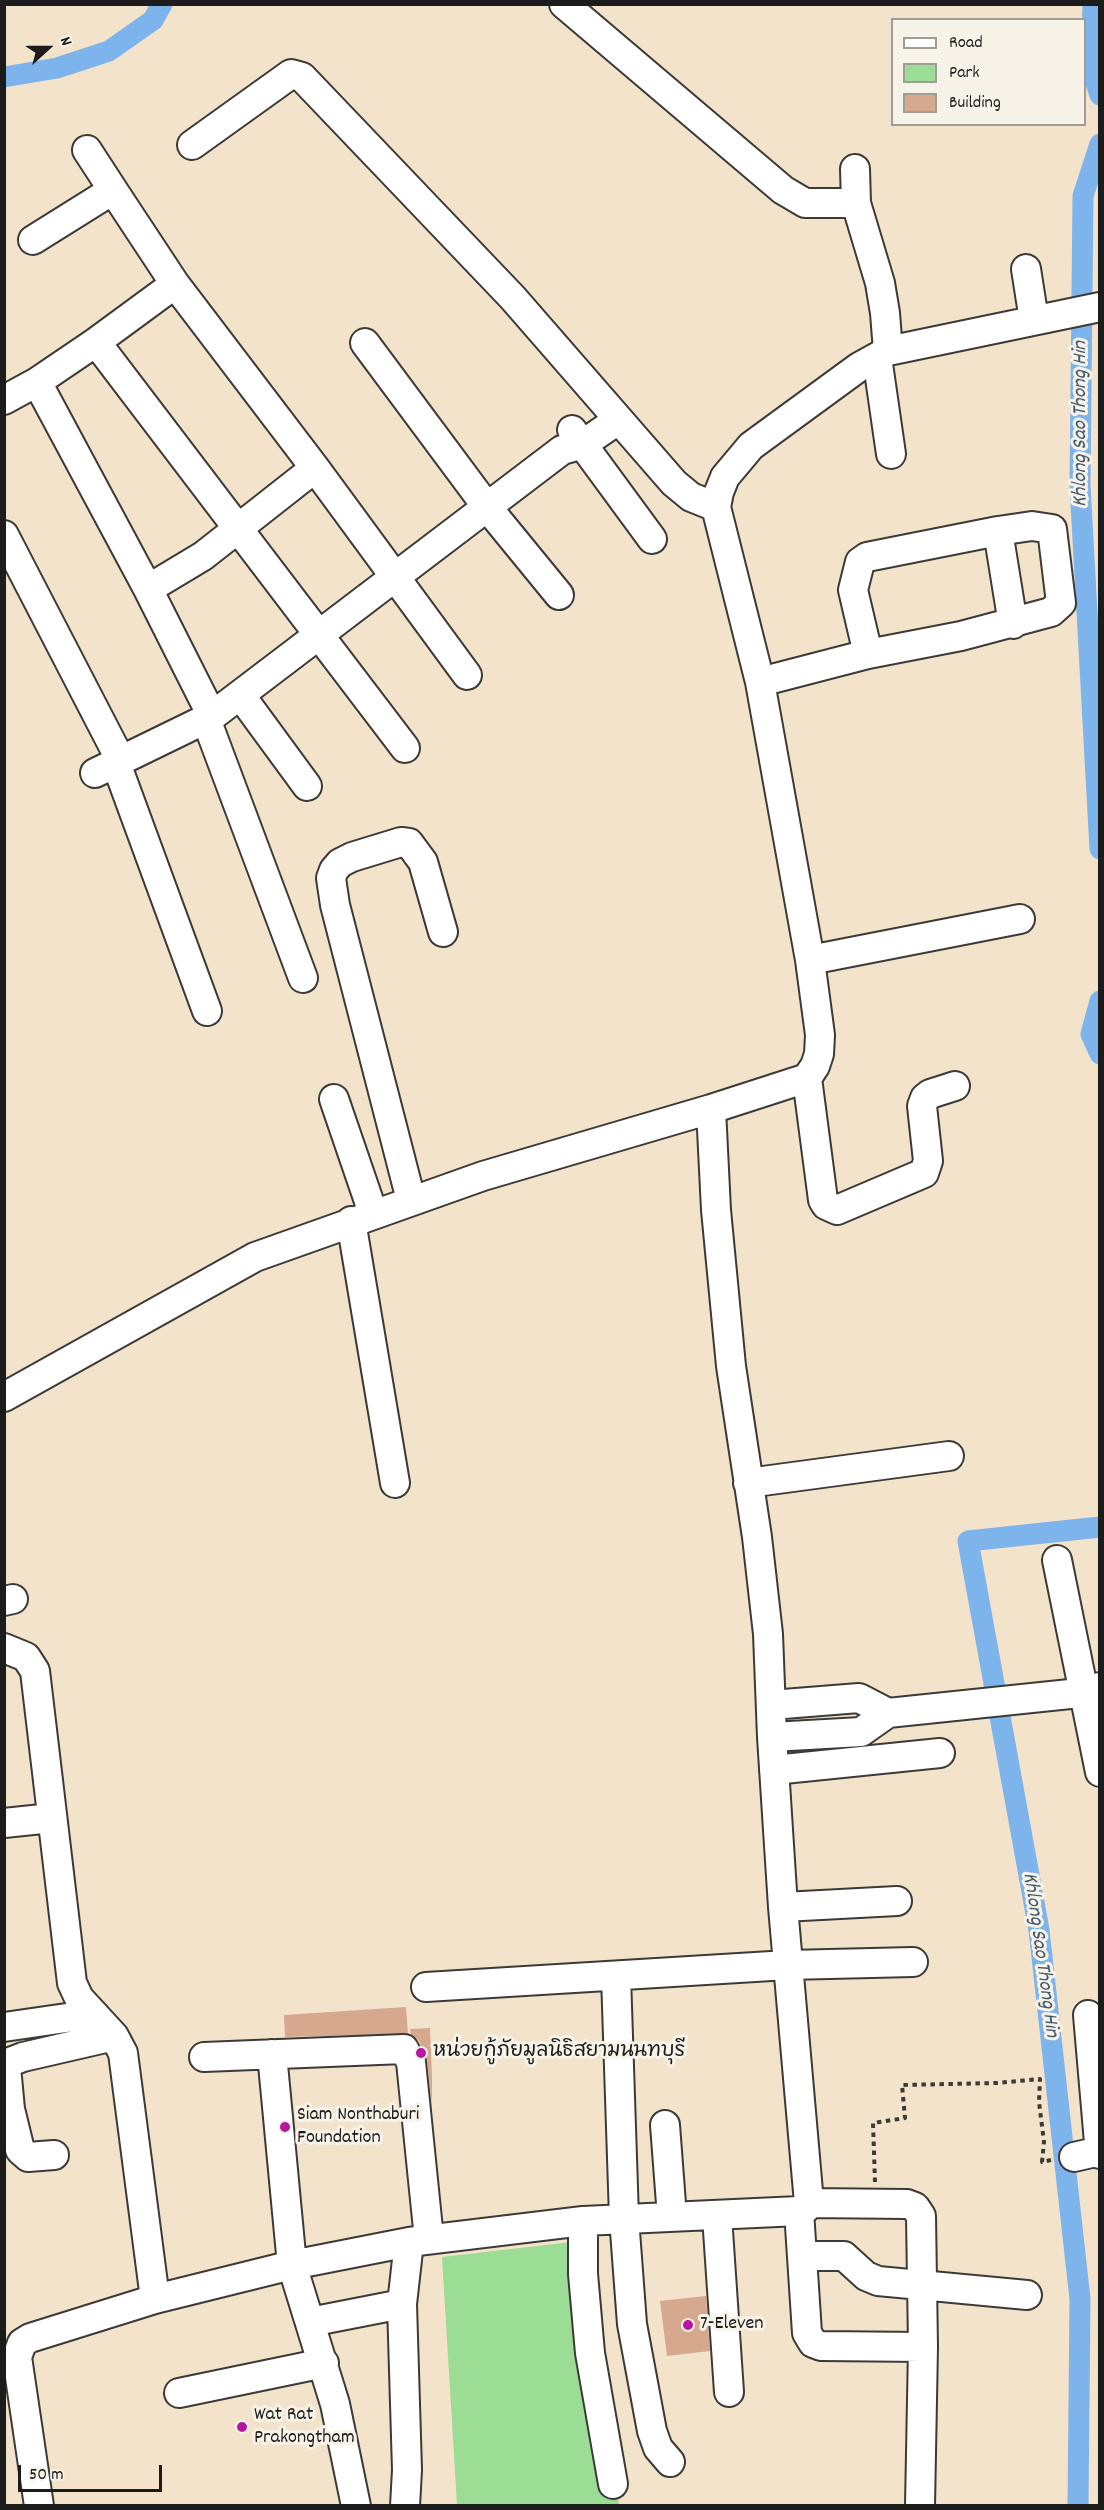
<!DOCTYPE html>
<meta charset="utf-8">
<style>
body{margin:0}
#map{position:relative;width:1104px;height:2510px;overflow:hidden;background:#f3e3ca;font-family:Dekko,sans-serif}
canvas{display:block}
.frame{position:absolute;inset:0;border:6px solid #1c1c1c;pointer-events:none}
.legend{position:absolute;left:891px;top:18px;width:195px;height:108px;box-sizing:border-box;background:#f7f3e8;border:2px solid #9f9d96;margin:0;padding:8px 10px;list-style:none;font-size:18px;color:#1c1c1c}
.legend li{display:flex;align-items:center;gap:12px;height:30px}
.legend b{width:30px;border:2px solid #9f9d96}
.north{position:absolute;left:18px;top:18px;width:60px;height:60px;-webkit-text-stroke:4px #f7f3e8;paint-order:stroke;rotate:69deg;font-size:16px;font-weight:700;line-height:24px;text-align:center;color:#1c1c1c}
.north::after{content:'';display:block;margin:auto;width:21px;height:27px;background:#1c1c1c;clip-path:polygon(50% 0,100% 100%,50% 72%,0 100%)}
.scale{position:absolute;left:18px;top:2465px;width:144px;height:27px;box-sizing:border-box;border:3px solid #1c1c1c;border-top:0;padding-left:8px;font-size:18px;line-height:21px;white-space:nowrap;color:#1c1c1c;-webkit-text-stroke:4px #f7f3e8;paint-order:stroke}
</style>
<div id="map">
<canvas width="1104" height="2510"></canvas>
<div class="frame"></div>
<ul class="legend">
<li><b style="height:8px;background:#fff"></b>Road</li>
<li><b style="height:16px;background:#9bdd95"></b>Park</li>
<li><b style="height:16px;background:#d6a88e"></b>Building</li>
</ul>
<div class="north">N</div>
<div class="scale">50 m</div>
</div>
<script>
const ctx = document.querySelector('canvas').getContext('2d');
ctx.lineJoin = 'round';
function paint(path, color) {
  ctx.fillStyle = color;
  ctx.fill(path, 'evenodd');
}
function toPath(rows) {
  const path = new Path2D();
  for (const r of rows) {
    path.moveTo(r[0], r[1]);
    for (let i = 2; i < r.length; i += 2) path.lineTo(r[i], r[i + 1]);
  }
  return path;
}
function trace(path, color, width, dash) {
  ctx.strokeStyle = color;
  ctx.lineWidth = width;
  ctx.lineCap = dash ? 'butt' : 'round';
  ctx.setLineDash(dash || []);
  ctx.stroke(path);
}
function write(font, color, halo, rows, align = 'center') {
  ctx.font = font + ' Dekko,"Playpen Sans Thai",sans-serif';
  ctx.lineWidth = 6;
  ctx.setLineDash([]);
  ctx.textBaseline = 'middle';
  ctx.strokeStyle = halo;
  ctx.fillStyle = color;
  for (const [text, x, y, turn = 0] of rows) {
    ctx.save();
    ctx.translate(x, y);
    ctx.rotate((+turn || 0) * Math.PI / 180);
    ctx.textAlign = isNaN(turn) ? turn : align;
    if (halo) ctx.strokeText(text, 0, 0);
    ctx.fillText(text, 0, 0);
    ctx.restore();
  }
}
paint(toPath([
 [580,2241,619,2505,457,2505,442,2257]
]), '#9bdd95');
trace(toPath([
 [1093,4,1091,68,1100,95],
 [4,77,57,68,109,51,153,20,162,4],
 [1100,144,1083,196,1080,485,1100,849],
 [1100,1001,1091,1034,1100,1054],
 [1078,2506,1080,2299,1039,1930,968,1541,1100,1527]
]), '#7eb4ec', 21);
paint(toPath([
 [406,2007,408,2034,285,2037,284,2015],
 [430,2028,432,2077,432,2104,427,2060,419,2041,411,2034,410,2029],
 [706,2296,710,2351,667,2356,660,2301]
]), '#d6a88e');
const minor = toPath([
 [564,4,783,190,805,203,856,203],
 [192,145,291,74,302,77,513,298,674,483,691,497,716,507],
 [87,150,113,190],
 [855,169,856,203,880,283,885,313,888,351],
 [33,240,113,190,175,284,315,468,467,675],
 [1026,269,1034,320],
 [96,342,405,748],
 [365,343,487,507,559,595],
 [877,357,891,454],
 [37,382,148,589,212,716],
 [4,400,37,382,96,342,175,284],
 [572,430,652,539],
 [998,531,1013,624],
 [4,535,121,761],
 [148,589,203,556,315,468],
 [760,682,868,654,961,636,1051,612,1061,603,1052,529,1032,526,998,531,867,557,860,562,853,590,868,654],
 [241,696,307,786],
 [206,719,303,978],
 [116,763,207,1011],
 [95,773,212,716,562,450,583,444,618,420],
 [810,960,1020,919],
 [807,1078,823,1200,826,1205,837,1210,924,1173,928,1161,922,1106,925,1098,930,1094,955,1086],
 [334,1099,373,1213],
 [411,1200,335,905,331,878,334,870,340,863,352,857,401,842,409,843,423,862,443,932],
 [351,1221,395,1483],
 [4,1397,255,1257,483,1176,711,1109,807,1078,815,1066,819,1054,820,1035,810,960,760,682,716,507,719,492,725,477,751,446,859,367,888,351,1100,307],
 [748,1483,949,1456],
 [1057,1560,1100,1772],
 [4,1601,13,1599],
 [4,1648,26,1657,35,1671,72,1983,79,1998,114,2036,123,2053,155,2299],
 [771,1705,859,1698,888,1713,861,1732,772,1737],
 [888,1713,1070,1694,1100,1687],
 [774,1770,940,1753],
 [4,1823,52,1818],
 [783,1907,897,1901],
 [616,1976,624,2218,632,2324,652,2431,658,2448,670,2462],
 [426,1987,788,1965,913,1962],
 [1088,2015,1100,2154],
 [4,2027,94,2014],
 [272,2054,292,2265,335,2404,356,2506],
 [204,2057,404,2049,411,2062,429,2239],
 [665,2125,672,2217],
 [54,2155,28,2157,20,2150,10,2109,6,2067,10,2062,23,2057,114,2036],
 [1074,2157,1100,2151],
 [809,2203,907,2204,915,2207,921,2216,923,2347],
 [799,2211,807,2333,813,2343,821,2346,923,2347,920,2506],
 [717,2216,729,2392],
 [583,2221,583,2274,590,2353,613,2484],
 [802,2256,844,2256,866,2276,878,2281,1027,2295],
 [310,2322,402,2304],
 [179,2393,324,2363],
 [39,2506,17,2357,22,2343,30,2338,155,2299,292,2265,409,2242,583,2221,799,2211,806,2208,809,2203,783,1907,772,1737,768,1634,757,1537,731,1366,716,1210,711,1109],
 [405,2506,407,2470,402,2304,409,2242]
]);
trace(minor, '#3c3a36', 32);
trace(toPath([
 [875,2182,873,2123,905,2118,902,2085,997,2083,1040,2079,1039,2102,1044,2142,1042,2162,1051,2160]
]), '#3c3a36', 4, [4.5, 4.5]);
trace(minor, '#fff', 28);
for (const [x, y, r, color] of [
 [421,2053,6,"#b5179e"],
 [285,2127,6,"#b5179e"],
 [688,2325,6,"#b5179e"],
 [242,2427,6,"#b5179e"]
]) {
  const dot = new Path2D();
  dot.arc(x, y, r, 0, 2 * Math.PI);
  ctx.fillStyle = color;
  ctx.fill(dot);
  trace(dot, '#f7f3e8', 2);
}
write('20px', '#1c1c1c', '#f7f3e8', [
 ["หน่วยกู้ภัยมูลนิธิสยามนนทบุรี",433,2053],
 ["Siam Nonthaburi",297,2116],
 ["Foundation",297,2139],
 ["7-Eleven",700,2325],
 ["Wat Rat",254,2416],
 ["Prakongtham",254,2439]
], 'left');
write('italic 21px', '#43596f', '#f7f3e8', [
 ["Khlong Sao Thong Hin",1082,424,-90],
 ["Khlong Sao Thong Hin",1039,1955,82]
]);
</script>
